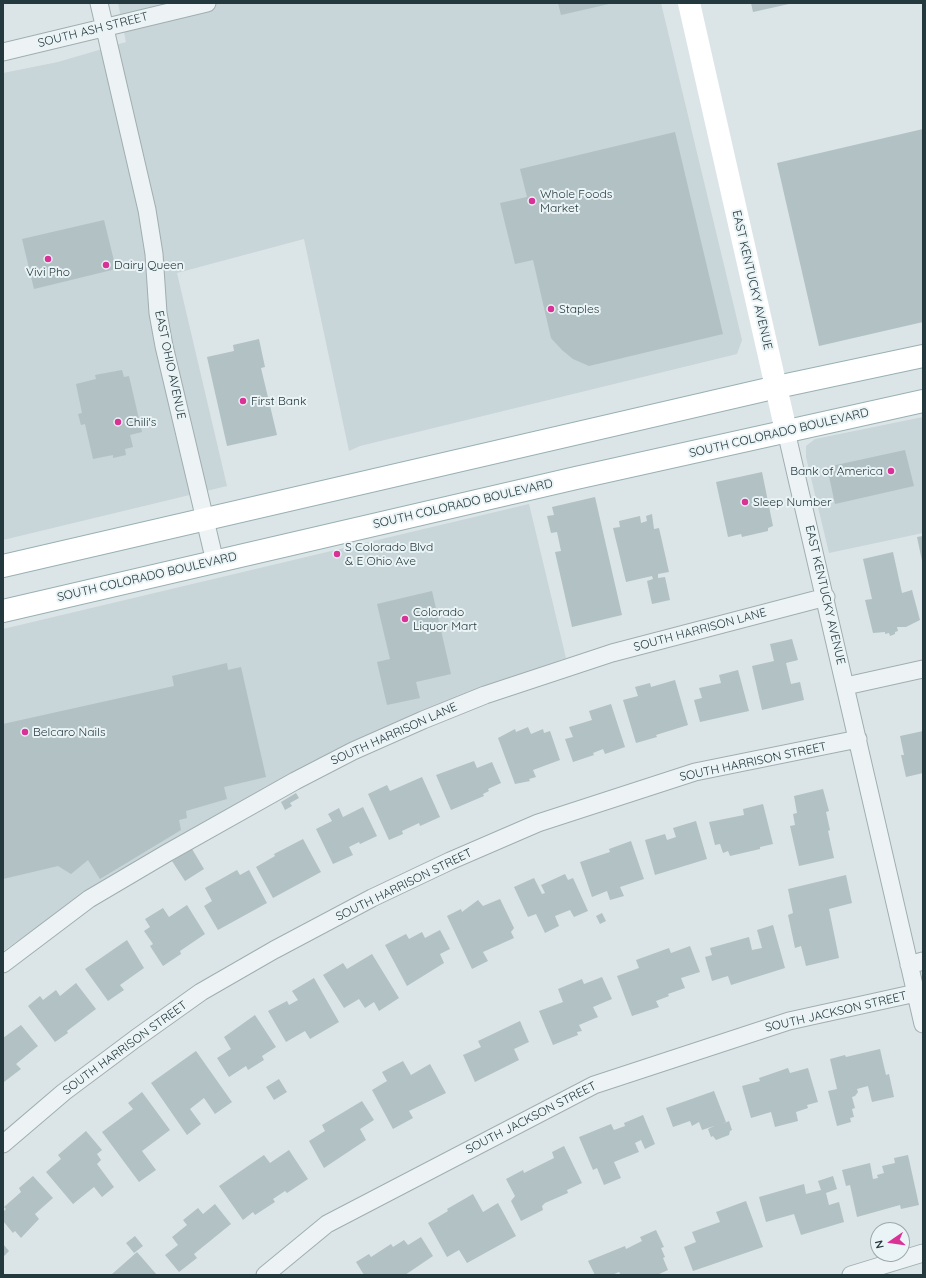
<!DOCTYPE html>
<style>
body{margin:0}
#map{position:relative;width:926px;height:1278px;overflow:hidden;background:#dbe5e7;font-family:Quicksand,sans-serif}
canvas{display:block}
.frame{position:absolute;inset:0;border:4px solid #24393e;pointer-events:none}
.north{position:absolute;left:870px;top:1222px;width:40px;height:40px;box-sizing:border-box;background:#eaf3f5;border:1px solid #9ba9ac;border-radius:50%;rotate:257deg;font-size:11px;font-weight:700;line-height:16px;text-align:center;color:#24393e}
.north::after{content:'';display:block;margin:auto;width:14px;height:18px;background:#da3197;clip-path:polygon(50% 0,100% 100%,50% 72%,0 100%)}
</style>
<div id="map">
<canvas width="926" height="1278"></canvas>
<div class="frame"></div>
<div class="north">N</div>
</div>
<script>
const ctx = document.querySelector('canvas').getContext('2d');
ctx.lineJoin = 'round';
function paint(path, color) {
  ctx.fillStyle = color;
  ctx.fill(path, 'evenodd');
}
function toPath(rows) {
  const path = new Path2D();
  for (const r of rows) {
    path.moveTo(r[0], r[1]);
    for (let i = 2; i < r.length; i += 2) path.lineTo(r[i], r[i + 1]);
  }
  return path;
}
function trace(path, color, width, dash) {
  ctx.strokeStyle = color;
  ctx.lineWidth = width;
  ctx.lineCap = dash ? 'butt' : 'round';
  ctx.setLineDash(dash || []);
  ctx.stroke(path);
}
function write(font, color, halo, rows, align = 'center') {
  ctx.font = font + ' Quicksand,sans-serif';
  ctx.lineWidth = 4;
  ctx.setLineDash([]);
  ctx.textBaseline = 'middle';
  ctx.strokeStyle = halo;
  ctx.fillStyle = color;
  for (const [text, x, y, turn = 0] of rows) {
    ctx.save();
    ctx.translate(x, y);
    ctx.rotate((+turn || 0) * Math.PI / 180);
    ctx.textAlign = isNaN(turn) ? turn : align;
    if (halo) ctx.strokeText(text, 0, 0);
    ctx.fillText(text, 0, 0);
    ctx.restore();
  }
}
paint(toPath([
 [118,3,661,3,742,340,737,354,360,446,349,451,304,239,177,273,227,486,3,540,3,73,58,62,126,42],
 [923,417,923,533,829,553,806,457,806,446,815,439],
 [529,504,566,658,460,696,322,757,83,895,3,951,3,629]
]), '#c8d5d9');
paint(toPath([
 [558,3,609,3,609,4,561,15],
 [751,3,789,3,789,4,753,12],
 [923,129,923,322,819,346,777,163],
 [675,132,723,334,589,366,573,359,562,350,551,338,533,260,515,264,500,203,527,197,520,169],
 [104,220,116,269,34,289,22,239],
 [259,339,265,367,261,368,277,435,227,446,207,357,234,351,233,345],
 [122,370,124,377,129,376,142,432,130,435,133,447,125,449,126,455,113,458,113,455,93,459,85,424,81,425,78,414,82,413,76,384,96,379,95,375],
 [905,450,914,486,835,504,827,467],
 [762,472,773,526,768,528,768,531,742,537,741,534,728,537,716,482],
 [595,497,622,615,572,627,555,552,561,551,557,532,551,533,547,516,554,515,552,507],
 [652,514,654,529,659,528,669,572,658,574,658,578,665,577,670,600,652,604,647,581,653,579,652,576,626,582,613,528,620,527,619,521,640,516,641,523,647,521,646,516],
 [923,536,923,560,922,561,917,537],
 [893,552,902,593,912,590,920,620,906,627,897,627,898,631,895,632,895,634,890,636,889,633,885,634,885,632,873,633,865,600,872,599,863,559],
 [432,591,451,674,416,682,420,698,387,705,377,662,390,659,377,604],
 [792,639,798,660,786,663,791,684,800,682,804,700,762,710,752,666,774,661,770,644],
 [227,663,228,670,241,667,266,777,224,787,227,799,186,811,187,818,179,820,181,830,100,879,88,860,71,874,58,866,3,879,3,724,174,686,172,676],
 [738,670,749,711,700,722,694,700,702,698,699,688,721,683,719,675],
 [675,680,688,725,656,735,657,737,636,743,623,700,638,696,635,687,650,683,651,687],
 [611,704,625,747,605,754,603,749,593,753,594,755,573,762,565,739,573,737,569,727,592,720,589,711],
 [528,727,531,734,543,729,544,733,550,731,560,760,533,770,536,777,529,779,530,781,515,784,498,738,515,729,516,732],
 [923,731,923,773,906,777,901,755,904,755,900,736],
 [474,761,477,768,492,762,501,783,488,789,489,791,483,794,484,796,451,810,436,775],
 [422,777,440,817,420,826,419,823,402,831,403,834,389,840,368,794,387,785,390,791],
 [823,789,829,811,826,812,830,830,828,831,834,858,799,866,790,826,795,825,793,814,797,813,794,796],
 [296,793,299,798,290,803,292,806,285,810,281,802],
 [763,804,773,844,760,847,760,849,730,856,728,851,723,853,720,844,715,845,709,822,744,815,743,809],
 [363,807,377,836,360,844,359,842,349,847,353,855,333,864,316,829,332,821,328,814,339,808,343,817],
 [696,821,707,859,655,875,645,840,665,834,667,840,676,837,673,828],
 [303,839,321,872,273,898,256,867,275,856,274,854],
 [631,841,644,879,620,887,624,896,610,900,607,891,592,897,580,862,610,852,609,849],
 [192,849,204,869,185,881,172,861],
 [237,870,240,875,249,870,267,903,218,930,204,906,212,901,205,888],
 [565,874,568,880,573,878,588,911,574,917,570,910,555,916,559,926,545,933,536,914,528,917,514,887,534,878,542,894,545,893,541,885],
 [846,875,852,903,829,909,839,958,806,966,801,946,795,948,788,915,793,913,788,889],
 [500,899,514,928,511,932,514,938,483,952,488,961,472,969,447,916,461,909,462,912,478,900,483,906],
 [187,905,205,934,180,951,181,954,163,966,150,946,153,944,144,931,150,927,145,919,163,908,169,917],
 [602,913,606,921,600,924,596,916],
 [773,925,785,968,731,985,728,976,712,981,705,957,712,955,710,948,749,937,752,950,762,948,757,930],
 [440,930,450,949,440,954,444,963,407,986,385,945,406,934,409,939,422,932,425,938],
 [127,940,144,968,120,985,124,990,108,1001,85,969],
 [690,946,700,972,681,978,685,988,668,994,669,996,656,1001,659,1007,632,1016,617,976,639,968,636,960,669,948,671,953],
 [372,954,399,998,379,1011,374,1002,365,1008,359,999,344,1008,323,975,343,963,347,969],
 [602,977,612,999,593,1007,598,1017,579,1025,582,1031,577,1032,578,1035,553,1045,539,1011,563,1002,558,989,582,979,584,984],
 [314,978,339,1022,310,1039,305,1031,286,1042,268,1011,287,1001,289,1005,298,1000,292,991],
 [76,983,96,1009,67,1031,68,1033,55,1042,28,1006,40,996,43,1000,56,990,60,996],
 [255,1015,276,1047,262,1056,264,1060,248,1070,246,1066,229,1077,217,1058,231,1049,224,1037],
 [520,1021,529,1042,514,1049,519,1060,475,1082,463,1055,481,1047,478,1041],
 [21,1025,38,1046,16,1064,21,1069,4,1082,3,1038],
 [880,1049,886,1075,889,1074,894,1097,872,1102,868,1086,857,1089,858,1092,855,1096,852,1097,855,1108,852,1109,854,1117,850,1118,851,1122,837,1126,828,1091,837,1089,830,1059,845,1055,846,1057],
 [196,1051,232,1102,215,1114,204,1098,190,1109,201,1124,187,1135,151,1083],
 [403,1061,411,1075,430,1064,446,1093,409,1111,413,1118,393,1129,372,1090,387,1081,382,1072],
 [788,1068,790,1073,808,1068,818,1102,807,1105,808,1108,796,1112,798,1121,775,1127,771,1112,751,1118,742,1086,760,1081,759,1078],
 [279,1079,287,1092,274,1100,266,1087],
 [714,1091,726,1122,722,1124,729,1121,732,1130,730,1131,729,1135,716,1140,713,1136,711,1137,708,1129,714,1126,702,1130,699,1122,692,1126,690,1121,673,1127,666,1108],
 [142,1092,170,1130,142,1151,156,1170,139,1182,102,1132,133,1109,128,1103],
 [362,1101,374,1120,360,1129,366,1140,324,1168,309,1141,325,1131,322,1125],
 [643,1115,655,1144,645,1149,641,1140,635,1143,639,1152,614,1162,621,1178,604,1185,597,1168,593,1170,579,1137,611,1124,614,1130,625,1126,624,1123],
 [86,1131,102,1150,97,1154,101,1160,97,1164,114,1187,102,1197,94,1187,73,1204,46,1172,61,1159,58,1155],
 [564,1146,582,1183,567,1190,568,1193,545,1203,542,1206,543,1210,521,1221,511,1201,515,1196,506,1179,523,1170,524,1173,554,1158,552,1152],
 [289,1150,308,1179,287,1193,285,1191,273,1199,275,1202,255,1215,253,1212,243,1220,219,1186,264,1155,270,1163],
 [908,1155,919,1205,901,1209,900,1205,857,1217,850,1185,846,1186,842,1170,870,1163,873,1179,878,1178,877,1175,884,1173,882,1166,895,1163,894,1158],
 [33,1176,53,1198,35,1214,39,1219,21,1238,15,1231,13,1233,3,1221,3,1212,6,1209,4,1207,21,1192,19,1188],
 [833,1176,837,1189,826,1193,829,1205,839,1202,844,1222,801,1235,794,1214,766,1222,759,1197,804,1184,806,1194,821,1190,818,1181],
 [473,1194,483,1212,498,1203,516,1236,467,1263,459,1250,447,1257,428,1223,448,1211,447,1209],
 [746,1201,763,1247,693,1271,684,1247,696,1242,692,1232,720,1222,716,1212],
 [215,1204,231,1224,194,1254,197,1258,179,1272,165,1255,178,1245,172,1237,187,1225,183,1220,198,1208,203,1214],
 [656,1230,664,1247,661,1248,665,1257,663,1258,668,1270,657,1275,621,1275,619,1272,612,1275,595,1275,588,1261,625,1246,626,1249,642,1241,640,1237],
 [135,1236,143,1246,134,1253,126,1243],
 [421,1237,433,1256,405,1275,364,1275,356,1262,369,1254,371,1257,391,1244,393,1247,404,1240,408,1245],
 [3,1244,9,1251,3,1257],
 [137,1252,157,1275,111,1275]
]), '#b1c1c4');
const street = toPath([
 [99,3,147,210,154,254,158,313,164,346,215,562],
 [3,52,207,3],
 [786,431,923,1024],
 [846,686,923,669],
 [3,964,89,899,167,853,295,781,353,751,423,720,485,695,612,653,826,597],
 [909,965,923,961],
 [3,1144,64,1092,135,1039,201,992,274,950,372,898,450,861,538,823,695,772,858,739],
 [265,1275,327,1224,594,1085,789,1021,916,993],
 [851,1275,923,1253]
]);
const primary = toPath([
 [3,566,777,387,923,356],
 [3,611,576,478,923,401]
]);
trace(street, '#a0aeb1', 19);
trace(primary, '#99b0b3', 24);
trace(street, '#edf3f5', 17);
trace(toPath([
 [689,3,786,431]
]), '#fff', 22);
trace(primary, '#fff', 22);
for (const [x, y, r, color] of [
 [532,201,4,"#da3197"],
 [48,259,4,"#da3197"],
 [106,265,4,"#da3197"],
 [551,309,4,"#da3197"],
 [243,401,4,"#da3197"],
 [118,422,4,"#da3197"],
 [891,471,4,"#da3197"],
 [745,502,4,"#da3197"],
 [337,554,4,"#da3197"],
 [405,619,4,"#da3197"],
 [25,732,4,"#da3197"]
]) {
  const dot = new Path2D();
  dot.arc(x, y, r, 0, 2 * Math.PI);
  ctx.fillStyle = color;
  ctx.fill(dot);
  trace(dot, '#eaf3f5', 1.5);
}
write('12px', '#24393e', '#eaf3f5', [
 ["SOUTH ASH STREET",93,30,-14],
 ["EAST KENTUCKY AVENUE",752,280,77],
 ["EAST OHIO AVENUE",170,365,78],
 ["SOUTH COLORADO BOULEVARD",779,433,-13],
 ["SOUTH COLORADO BOULEVARD",463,504,-13],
 ["SOUTH COLORADO BOULEVARD",147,577,-13],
 ["EAST KENTUCKY AVENUE",825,595,77],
 ["SOUTH HARRISON LANE",700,630,-15],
 ["SOUTH HARRISON LANE",394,734,-24],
 ["SOUTH HARRISON STREET",753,762,-12],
 ["SOUTH HARRISON STREET",404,885,-26],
 ["SOUTH JACKSON STREET",836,1012,-13],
 ["SOUTH HARRISON STREET",125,1048,-36],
 ["SOUTH JACKSON STREET",531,1118,-27]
]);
write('12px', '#24393e', '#eaf3f5', [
 ["Whole Foods",540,194],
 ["Market",540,208],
 ["Dairy Queen",114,265],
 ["Vivi Pho",48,272,"center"],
 ["Staples",559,309],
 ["First Bank",251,401],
 ["Chili's",126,422],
 ["Bank of America",883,471,"right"],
 ["Sleep Number",753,502],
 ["S Colorado Blvd",345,547],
 ["& E Ohio Ave",345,561],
 ["Colorado",413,612],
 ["Liquor Mart",413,626],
 ["Belcaro Nails",33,732]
], 'left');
</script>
